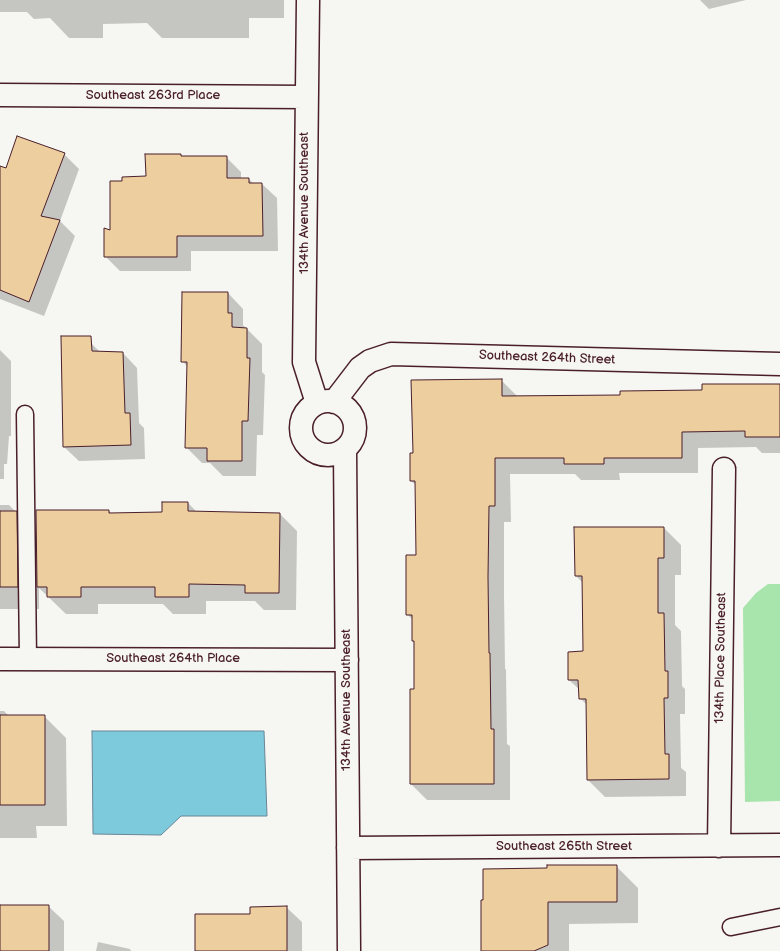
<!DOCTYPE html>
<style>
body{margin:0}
canvas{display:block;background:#f6f6f2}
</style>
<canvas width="780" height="951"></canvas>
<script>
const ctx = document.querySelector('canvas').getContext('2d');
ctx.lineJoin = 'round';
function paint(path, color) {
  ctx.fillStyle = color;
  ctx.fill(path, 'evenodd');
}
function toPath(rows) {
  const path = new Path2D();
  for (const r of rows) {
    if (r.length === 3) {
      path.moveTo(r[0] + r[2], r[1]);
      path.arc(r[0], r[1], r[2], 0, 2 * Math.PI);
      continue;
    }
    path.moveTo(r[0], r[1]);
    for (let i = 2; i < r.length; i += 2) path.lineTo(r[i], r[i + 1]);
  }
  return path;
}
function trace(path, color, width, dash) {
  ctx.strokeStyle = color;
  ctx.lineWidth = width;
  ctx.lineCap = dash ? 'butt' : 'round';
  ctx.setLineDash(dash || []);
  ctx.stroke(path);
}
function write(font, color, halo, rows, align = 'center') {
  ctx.font = font + ' "Balsamiq Sans",sans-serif';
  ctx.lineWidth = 3.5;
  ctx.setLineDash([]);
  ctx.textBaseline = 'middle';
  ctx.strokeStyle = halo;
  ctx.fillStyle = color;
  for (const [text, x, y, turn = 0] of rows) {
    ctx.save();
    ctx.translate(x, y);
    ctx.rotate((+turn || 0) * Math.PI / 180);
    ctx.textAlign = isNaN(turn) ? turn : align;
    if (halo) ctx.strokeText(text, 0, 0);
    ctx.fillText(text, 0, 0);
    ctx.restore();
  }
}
paint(toPath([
 [768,584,780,584,780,801,745,802,743,608,756,593]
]), '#a7e5ac');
const water = toPath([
 [92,731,264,731,267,816,181,816,161,835,93,834,92,731]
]);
paint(water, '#7ecadd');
trace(water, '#698696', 1);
paint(toPath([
 [0,0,284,0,284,18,249,18,249,38,162,38,147,23,103,24,103,38,69,38,50,18,34,19,27,12,0,12],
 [700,0,746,0,709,9],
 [64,154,79,169,60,221,75,236,44,316,0,299,0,167,6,169],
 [180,155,183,157,226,157,241,172,241,179,249,179,254,184,262,184,277,198,278,251,191,251,191,271,120,271,105,256,123,182,147,177],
 [183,293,228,293,243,309,243,325,262,344,262,372,265,375,263,435,257,435,256,476,223,476,210,463,202,463,186,447,188,367,182,361],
 [91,343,101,353,123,353,137,368,139,423,144,428,145,459,79,461,64,447],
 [0,350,11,361,11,436,9,436,7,464,4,464,4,479,0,479],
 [501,380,518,397,621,396,780,385,780,453,762,453,756,447,698,448,698,473,619,473,620,480,581,480,575,474,510,474,511,522,504,522,504,594,505,668,506,670,507,744,510,746,510,800,427,800,411,784,411,690,415,689,413,620,407,614,417,556,416,485,411,481,414,454],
 [188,503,197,512,280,514,297,531,296,610,264,610,255,601,206,601,206,614,173,614,163,604,98,604,98,614,66,614,39,588,39,609,0,609,0,505,9,505,37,533,109,511,112,514,163,513],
 [664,528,681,545,681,575,675,575,675,625,681,631,682,686,685,689,685,714,680,714,681,768,686,772,686,796,605,797,588,780,587,705,580,698,580,690,569,680,584,652,583,583,576,576],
 [0,711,4,711,9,716,44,716,66,738,67,826,36,826,37,838,0,838],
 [616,866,638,888,638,923,569,924,569,951,482,951,482,901],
 [0,906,48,906,64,921,64,951,0,951],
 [286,907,302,922,302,951,196,951,251,915],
 [98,942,130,949,131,951,96,951]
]), '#0003');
const building = toPath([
 [17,136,65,153,41,216,60,220,29,302,0,290,0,166,6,168,17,136],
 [145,154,181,154,181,156,227,156,227,178,249,178,249,183,262,183,263,236,177,236,177,257,104,257,104,228,110,230,110,181,122,181,122,177,146,176,145,154],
 [182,292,228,292,228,313,232,313,232,327,247,328,247,358,250,358,248,421,242,421,242,461,207,461,207,448,185,448,187,362,181,362,182,292],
 [61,336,91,336,92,351,123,352,125,413,130,413,131,445,63,447,61,336],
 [502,379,502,396,620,395,620,391,702,390,702,384,780,384,780,437,745,437,745,431,682,432,682,458,604,458,604,464,564,464,564,458,495,458,495,506,489,506,488,577,489,653,490,653,491,729,494,729,494,784,410,784,410,689,414,689,414,641,412,641,412,615,406,615,406,555,416,555,415,481,410,481,410,453,413,453,411,380,502,379],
 [162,502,188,502,188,511,280,513,279,593,245,593,245,585,189,584,189,597,155,597,155,587,81,587,81,597,47,597,47,587,37,587,36,510,109,510,109,513,162,512,162,502],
 [0,511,17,511,18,587,0,587,0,511],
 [574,527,664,527,664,558,658,558,658,613,664,613,665,671,668,671,668,698,664,698,665,754,669,754,669,779,587,780,586,699,579,699,578,680,568,680,568,652,583,651,582,576,575,576,574,527],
 [0,715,45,715,45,805,0,805,0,715],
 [547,865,617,865,617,902,548,902,548,945,534,951,481,951,481,900,483,900,483,869,547,868,547,865],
 [0,905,49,905,49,951,0,951,0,905],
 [287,906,287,951,195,951,195,914,250,914,250,907,287,906]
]);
paint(building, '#ecce9f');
trace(building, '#4a1f2b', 1);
const service = toPath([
 [25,414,28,659],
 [731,927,780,917]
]);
const minor = toPath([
 [308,0,304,362,317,403],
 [0,95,306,97],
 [328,428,27],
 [334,402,360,368,370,361,391,354,780,364],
 [345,449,349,951],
 [0,659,347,660],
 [719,846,724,469],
 [348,848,780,845]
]);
trace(service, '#4a1f2b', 19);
trace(minor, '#4a1f2b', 25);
trace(service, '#f6f6f2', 16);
trace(minor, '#f6f6f2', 22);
write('13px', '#4a1f2b', '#f6f6f2', [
 ["Southeast 263rd Place",153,96],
 ["134th Avenue Southeast",305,203,-90],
 ["Southeast 264th Street",547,358,2],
 ["134th Place Southeast",721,658,-89],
 ["Southeast 264th Place",173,659],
 ["134th Avenue Southeast",347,700,-90],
 ["Southeast 265th Street",564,847]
]);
</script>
